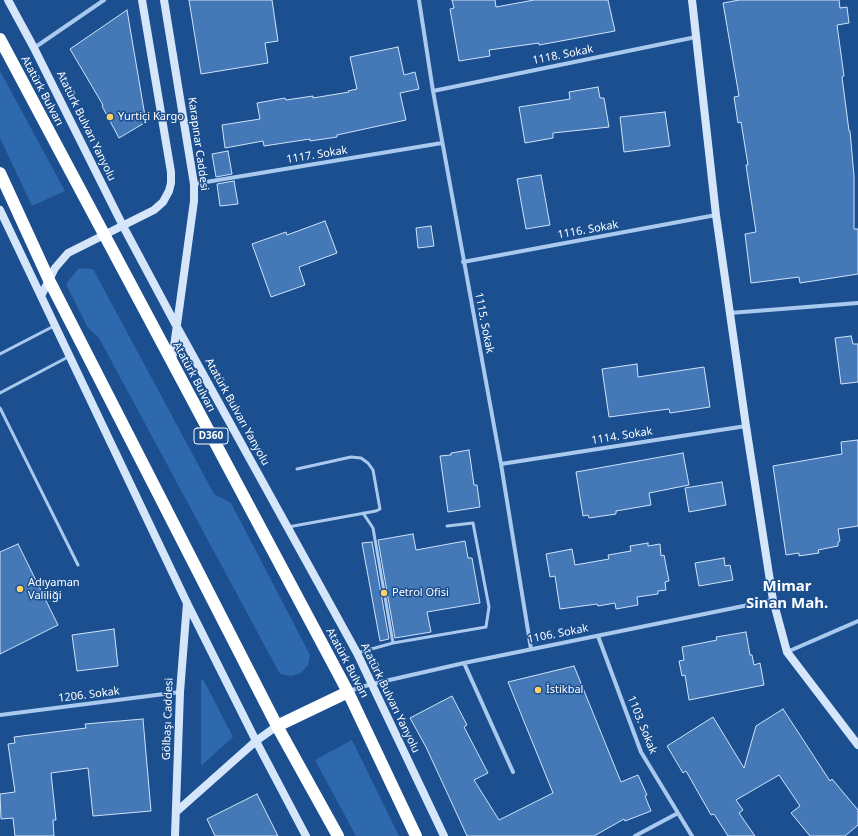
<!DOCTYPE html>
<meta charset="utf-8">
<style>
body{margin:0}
canvas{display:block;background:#1b4f8f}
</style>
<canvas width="858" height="836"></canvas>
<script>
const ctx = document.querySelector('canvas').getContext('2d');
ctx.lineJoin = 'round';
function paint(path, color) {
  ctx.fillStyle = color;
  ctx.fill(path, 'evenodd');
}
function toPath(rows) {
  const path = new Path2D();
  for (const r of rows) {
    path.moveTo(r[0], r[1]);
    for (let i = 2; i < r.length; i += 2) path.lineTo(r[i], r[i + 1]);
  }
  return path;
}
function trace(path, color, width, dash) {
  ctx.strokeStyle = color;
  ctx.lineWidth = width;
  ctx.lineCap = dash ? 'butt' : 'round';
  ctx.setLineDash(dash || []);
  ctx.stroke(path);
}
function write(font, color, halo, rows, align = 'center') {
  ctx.font = font + ' "Noto Sans",sans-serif';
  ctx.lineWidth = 3;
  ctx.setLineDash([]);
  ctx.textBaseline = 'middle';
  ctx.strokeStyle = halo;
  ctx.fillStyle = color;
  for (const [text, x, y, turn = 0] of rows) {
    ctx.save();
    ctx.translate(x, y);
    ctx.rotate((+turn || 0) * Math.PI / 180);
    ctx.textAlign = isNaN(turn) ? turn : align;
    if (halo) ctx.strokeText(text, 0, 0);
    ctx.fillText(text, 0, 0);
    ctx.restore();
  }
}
paint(toPath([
 [0,71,65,191,32,206,0,138],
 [79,268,93,269,214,494,231,503,310,655,308,665,301,673,291,676,280,674,99,338,88,328,66,284],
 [203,679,233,737,201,766,201,681],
 [352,740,399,836,356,836,315,760]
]), '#2e69ad');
const building = toPath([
 [189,0,272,0,278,41,265,43,268,63,201,74,189,0],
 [452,0,495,0,496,7,534,0,608,0,615,31,539,45,539,43,489,50,490,56,459,61,450,9,454,8,452,0],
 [739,0,839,0,840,8,847,7,849,23,837,25,844,76,842,77,849,131,850,131,854,176,854,229,858,229,858,274,800,283,799,277,751,283,745,234,756,232,746,165,748,165,741,122,738,123,734,97,739,96,723,3,739,0],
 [127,10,146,122,119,138,102,106,103,105,70,49,127,10],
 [398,47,404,75,415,72,419,89,400,93,406,120,337,135,337,137,310,141,310,139,264,146,263,141,225,148,222,125,260,119,257,103,285,98,286,100,313,96,313,98,349,92,348,91,357,89,350,57,398,47],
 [598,87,600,98,604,98,609,127,553,133,553,138,525,143,519,107,570,99,569,92,598,87],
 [665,112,670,146,624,152,620,117,665,112],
 [228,151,232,174,216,177,212,154,228,151],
 [541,175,550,225,526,229,517,179,541,175],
 [234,181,238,204,220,206,217,184,234,181],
 [325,221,337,253,299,267,305,285,271,297,252,244,286,232,287,235,325,221],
 [431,226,434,246,418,248,416,228,431,226],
 [851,336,853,344,858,344,858,382,841,384,835,338,851,336],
 [637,364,638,377,704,367,710,407,670,413,669,409,609,417,602,369,637,364],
 [858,440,858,526,838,529,840,541,838,542,838,546,818,550,819,553,799,556,799,553,786,555,773,466,842,454,841,442,858,440],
 [469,450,474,485,477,485,480,507,448,512,440,456,451,455,451,453,469,450],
 [683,453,689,485,649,493,651,505,616,511,616,514,589,518,588,515,583,516,576,472,683,453],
 [722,482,726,505,689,512,685,488,722,482],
 [413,534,416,550,465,541,468,558,472,558,480,603,427,612,431,632,395,638,378,540,413,534],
 [372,542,389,639,380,641,362,543,372,542],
 [648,543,648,546,660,544,661,556,664,555,669,581,665,582,666,590,658,591,658,594,637,597,638,605,616,609,615,603,598,606,597,604,560,609,555,576,550,577,546,554,572,549,575,565,609,559,608,555,631,551,630,546,648,543],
 [18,544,58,625,0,654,0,552,18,544],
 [724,558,725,566,730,565,733,580,699,586,695,563,724,558],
 [114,629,118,666,77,671,72,635,114,629],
 [746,632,750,655,752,655,754,665,760,663,764,685,689,700,685,675,682,676,679,661,684,660,682,647,717,640,716,637,746,632],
 [574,666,621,782,638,775,647,795,645,796,651,811,625,821,624,819,594,836,467,836,426,747,410,718,452,696,467,725,464,727,488,773,474,780,499,820,553,793,508,682,574,666],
 [783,709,830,781,832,779,858,810,858,825,845,836,810,836,791,813,800,806,779,775,736,800,743,810,739,813,755,836,728,836,714,814,711,815,686,771,683,773,667,746,713,717,744,768,756,726,783,709],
 [143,719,151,811,93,816,88,768,51,773,56,820,53,820,54,836,15,836,13,818,1,819,0,794,15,792,8,744,15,743,14,737,86,728,85,724,143,719],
 [257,794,278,836,215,836,207,819,257,794]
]);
paint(building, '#4478b7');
trace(building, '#cfe3fa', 1);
trace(toPath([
 [0,354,54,326],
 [0,393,68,357],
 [0,408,78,565],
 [363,513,373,528,393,643],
 [288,527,376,511,380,509,373,470,368,463,361,458,351,457,297,469],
 [357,653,393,643,486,627,489,607,473,523,447,526]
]), '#a9c9ee', 3);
trace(toPath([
 [419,0,433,91,501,464,531,649],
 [34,48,104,0],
 [433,91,696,37],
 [194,184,442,143],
 [463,262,716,215],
 [730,313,858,303],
 [501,464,746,426],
 [598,636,641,752,692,836],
 [787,652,858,621],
 [464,663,513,772],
 [349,691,372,684,464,663,773,600],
 [0,715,180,692],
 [635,836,678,813]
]), '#a9c9ee', 4);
trace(toPath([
 [8,0,34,48,123,226,177,327,357,653,444,836],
 [164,0,194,184,194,201,172,361],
 [692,0,716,215,746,426,773,600,787,652,858,745],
 [0,210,187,603,256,741,306,836],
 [41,296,55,268,68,253,154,210,163,202,169,191,171,183,171,172,142,0],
 [176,812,256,741,277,726],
 [175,836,180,692,187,603]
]), '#d6e6fa', 8);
trace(toPath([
 [0,39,348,692,416,836],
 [0,173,49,280,277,726,338,836],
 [277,726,348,692]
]), '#fff', 12);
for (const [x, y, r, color] of [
 [110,117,4,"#ffd166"],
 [20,589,4,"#ffd166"],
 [384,593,4,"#ffd166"],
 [538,690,4,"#ffd166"]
]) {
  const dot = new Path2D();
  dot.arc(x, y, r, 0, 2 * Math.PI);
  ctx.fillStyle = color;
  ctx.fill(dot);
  trace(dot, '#1b4f8f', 1.5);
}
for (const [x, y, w] of [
 [211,436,34]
]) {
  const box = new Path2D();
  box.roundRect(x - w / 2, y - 8, w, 16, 3);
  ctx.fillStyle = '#1b4f8f';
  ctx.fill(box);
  trace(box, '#fff', 1);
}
write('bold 10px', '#fff', null, [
 ["D360",211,436]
]);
write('11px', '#fff', '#1b4f8f', [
 ["1118. Sokak",563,55,-11],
 ["Atatürk Bulvarı",42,91,62],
 ["Atatürk Bulvarı Yanyolu",86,126,64],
 ["Karapınar Caddesi",198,144,82],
 ["1117. Sokak",317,155,-9],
 ["1116. Sokak",588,230,-10],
 ["1115. Sokak",484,323,79],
 ["Atatürk Bulvarı",194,377,62],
 ["Atatürk Bulvarı Yanyolu",237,412,61],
 ["1114. Sokak",622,436,-9],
 ["1106. Sokak",558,634,-11],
 ["Atatürk Bulvarı",347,663,62],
 ["1206. Sokak",89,695,-7],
 ["Atatürk Bulvarı Yanyolu",390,698,64],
 ["Gölbaşı Caddesi",168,719,-88],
 ["1103. Sokak",642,725,68]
]);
write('11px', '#fff', '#1b4f8f', [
 ["Yurtiçi Kargo",118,117],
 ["Adıyaman",28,583],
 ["Valiliği",28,596],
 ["Petrol Ofisi",392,593],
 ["İstikbal",546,690]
], 'left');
write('bold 15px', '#fff', '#1b4f8f', [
 ["Mimar",787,587],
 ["Sinan Mah.",787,604]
]);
</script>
